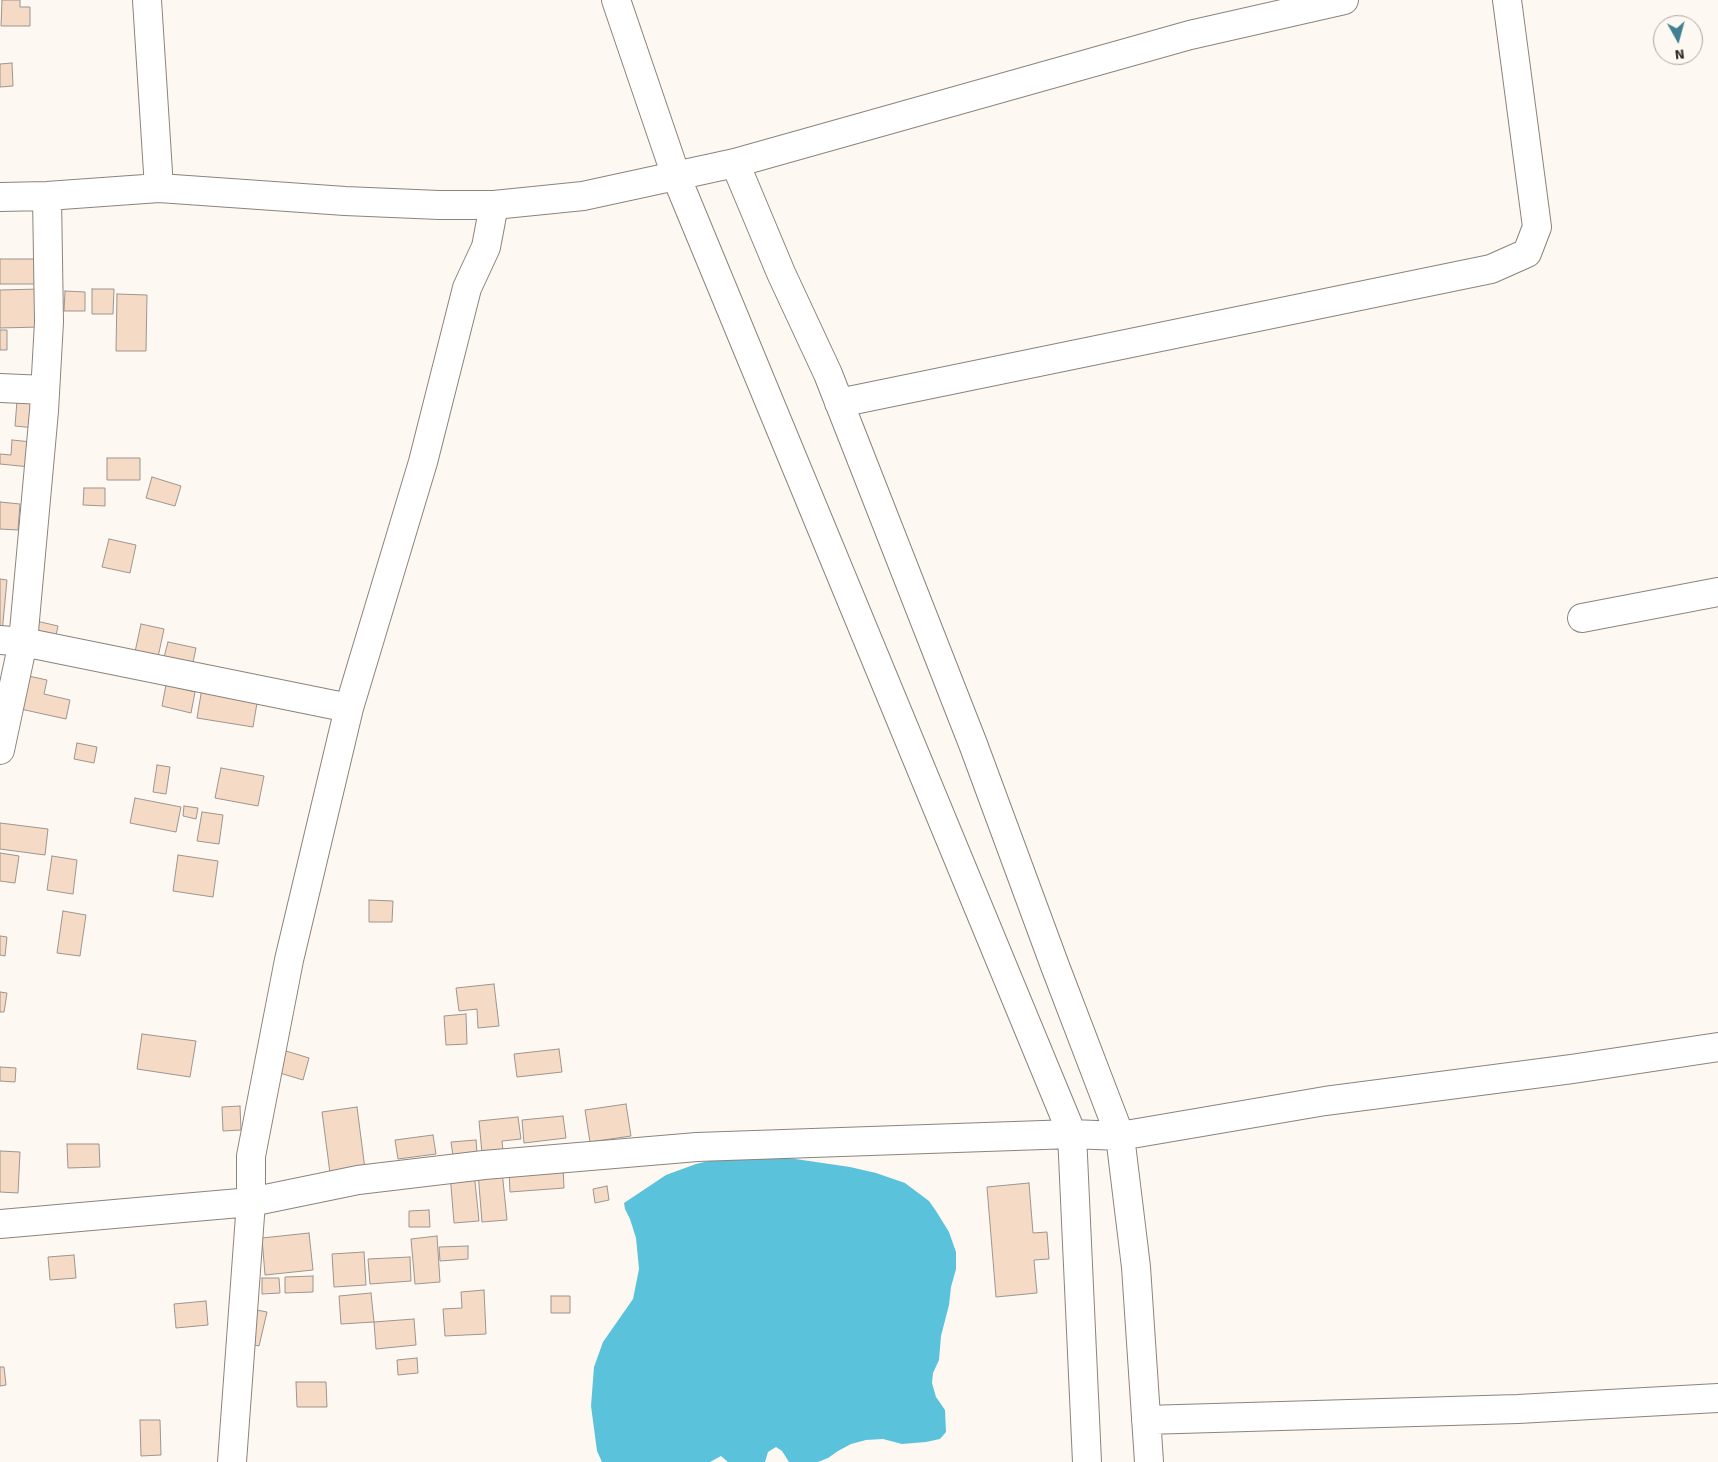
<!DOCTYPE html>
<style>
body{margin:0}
#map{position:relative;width:1718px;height:1462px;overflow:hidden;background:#fef8f3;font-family:Signika,sans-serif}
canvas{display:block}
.north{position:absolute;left:1653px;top:15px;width:50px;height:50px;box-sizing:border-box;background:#fef8f3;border:1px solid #aba6a1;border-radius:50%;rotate:173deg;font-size:14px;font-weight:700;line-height:20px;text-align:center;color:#2e2a27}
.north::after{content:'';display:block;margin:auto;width:18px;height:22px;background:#3f8192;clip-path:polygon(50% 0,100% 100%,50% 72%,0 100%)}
</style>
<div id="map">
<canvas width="1718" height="1462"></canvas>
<div class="north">N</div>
</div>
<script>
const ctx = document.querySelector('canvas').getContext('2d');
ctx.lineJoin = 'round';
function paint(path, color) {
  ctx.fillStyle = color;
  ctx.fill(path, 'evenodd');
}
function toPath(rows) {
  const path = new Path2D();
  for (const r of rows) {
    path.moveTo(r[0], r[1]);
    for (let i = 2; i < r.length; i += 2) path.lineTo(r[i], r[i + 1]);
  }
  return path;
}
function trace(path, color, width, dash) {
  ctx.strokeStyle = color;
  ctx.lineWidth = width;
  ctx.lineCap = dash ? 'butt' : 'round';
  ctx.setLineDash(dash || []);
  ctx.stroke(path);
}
paint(toPath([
 [775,1156,850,1167,876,1173,905,1183,929,1201,936,1211,949,1232,956,1252,956,1269,951,1287,949,1305,941,1336,939,1360,933,1373,932,1383,936,1397,945,1410,946,1432,940,1439,926,1442,902,1444,883,1439,866,1440,851,1444,838,1451,828,1458,818,1462,789,1462,782,1451,776,1447,768,1452,765,1462,728,1462,721,1456,710,1462,602,1462,597,1451,591,1406,594,1367,603,1342,633,1299,639,1269,636,1238,630,1219,625,1209,624,1203,666,1175,696,1164,717,1159]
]), '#5bc2dc');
const building = toPath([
 [2,0,20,0,20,7,30,7,30,26,1,26,2,0],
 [12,63,13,86,0,87,0,64,12,63],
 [0,259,37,259,37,284,0,284,0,259],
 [40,289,40,327,0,328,0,290,40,289],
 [92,289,114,289,113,314,92,314,92,289],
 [65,291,85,292,85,311,64,311,65,291],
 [117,294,147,295,146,351,116,351,117,294],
 [0,330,7,330,7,350,0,350,0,330],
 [17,401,37,403,35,428,15,426,17,401],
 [12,440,32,442,30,467,0,464,0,454,11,455,12,440],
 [107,458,140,458,140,480,107,480,107,458],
 [152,477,181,486,175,506,146,498,152,477],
 [84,488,105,488,105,506,83,505,84,488],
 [0,502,20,504,18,530,0,529,0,502],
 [109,539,136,545,130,573,102,567,109,539],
 [0,579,7,580,2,633,0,632,0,579],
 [32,620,58,626,55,640,28,634,32,620],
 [141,624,164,629,158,657,135,652,141,624],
 [168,642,196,648,192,667,163,661,168,642],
 [24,675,47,680,44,694,70,700,66,719,16,708,24,675],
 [166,685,195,692,191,713,162,706,166,685],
 [202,688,258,697,253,727,197,718,202,688],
 [77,743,97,747,94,763,74,759,77,743],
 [157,765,170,767,166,794,153,792,157,765],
 [221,768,264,776,258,806,215,798,221,768],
 [135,798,181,807,176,832,130,823,135,798],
 [184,806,198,808,196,819,183,816,184,806],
 [202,812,223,815,219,844,197,841,202,812],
 [0,823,48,829,45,855,0,849,0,823],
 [0,853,19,856,15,883,0,881,0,853],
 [178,855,218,861,213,897,173,891,178,855],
 [52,856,77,860,73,894,47,890,52,856],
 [369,900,393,901,392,922,369,922,369,900],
 [63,911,86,915,80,956,57,953,63,911],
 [0,936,7,937,5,956,0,955,0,936],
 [494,984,499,1026,478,1028,477,1009,459,1011,456,988,494,984],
 [0,992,7,993,4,1012,0,1012,0,992],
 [466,1014,467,1044,446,1045,444,1016,466,1014],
 [142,1034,196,1041,190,1077,137,1069,142,1034],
 [559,1049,562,1072,517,1077,514,1054,559,1049],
 [286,1051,309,1058,303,1080,280,1073,286,1051],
 [0,1067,16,1068,15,1082,0,1081,0,1067],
 [626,1104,631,1136,590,1142,585,1110,626,1104],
 [240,1106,241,1130,223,1131,222,1107,240,1106],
 [357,1107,365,1169,330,1173,322,1112,357,1107],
 [563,1116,566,1138,524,1143,522,1120,563,1116],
 [518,1117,521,1139,502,1141,503,1151,482,1153,479,1121,518,1117],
 [433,1135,436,1154,398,1159,395,1140,433,1135],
 [476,1140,477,1153,453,1156,451,1142,476,1140],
 [67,1144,99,1144,100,1167,68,1168,67,1144],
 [0,1151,20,1152,18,1193,0,1192,0,1151],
 [563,1165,564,1188,510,1192,509,1169,563,1165],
 [502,1171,507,1220,482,1222,478,1173,502,1171],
 [474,1172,479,1221,454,1223,450,1174,474,1172],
 [1029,1183,1033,1233,1047,1232,1049,1259,1034,1260,1037,1293,996,1297,987,1187,1029,1183],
 [607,1186,609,1200,595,1203,593,1189,607,1186],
 [429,1210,430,1227,409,1227,409,1211,429,1210],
 [309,1233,313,1270,265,1275,262,1238,309,1233],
 [437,1236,440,1282,415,1284,411,1239,437,1236],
 [468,1246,468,1259,440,1261,439,1247,468,1246],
 [364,1252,366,1285,334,1287,332,1254,364,1252],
 [74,1255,76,1278,50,1280,48,1257,74,1255],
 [410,1257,411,1281,370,1284,368,1259,410,1257],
 [313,1276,313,1292,285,1293,285,1277,313,1276],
 [262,1278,279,1278,280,1293,262,1294,262,1278],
 [484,1290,486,1334,445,1336,443,1309,462,1308,461,1292,484,1290],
 [371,1293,374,1322,341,1324,339,1296,371,1293],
 [551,1296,570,1296,570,1313,551,1313,551,1296],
 [206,1301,208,1325,176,1328,174,1304,206,1301],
 [251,1309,267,1312,259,1346,244,1343,251,1309],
 [414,1319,416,1345,376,1349,374,1322,414,1319],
 [417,1358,418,1373,398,1375,397,1360,417,1358],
 [0,1367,4,1367,6,1385,0,1386,0,1367],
 [296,1382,326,1382,327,1407,297,1407,296,1382],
 [140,1420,160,1420,161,1455,141,1456,140,1420]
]);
paint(building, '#f5dac5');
trace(building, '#9e958e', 1);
const minor = toPath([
 [147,0,159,188],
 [616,0,676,176,1072,1134,1087,1462],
 [735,163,781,273,828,374,973,744,1055,966,1120,1136,1136,1267,1149,1462],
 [0,197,47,196,159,188,345,201,439,205,494,205,583,196,735,163,1190,35,1344,0],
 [0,388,45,390],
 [839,403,1491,269,1527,253,1537,227,1507,0],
 [1582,618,1718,592],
 [0,640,23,642,349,708],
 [0,750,23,642,44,411,49,322,47,196],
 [0,1224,251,1202,358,1180,484,1165,697,1147,1072,1134,1120,1136,1325,1101,1572,1069,1718,1047],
 [1146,1420,1518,1409,1718,1398],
 [232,1462,251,1202,251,1156,289,960,349,708,423,462,467,288,486,247,494,205]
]);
trace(minor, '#8c837c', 30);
trace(minor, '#fff', 28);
</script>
